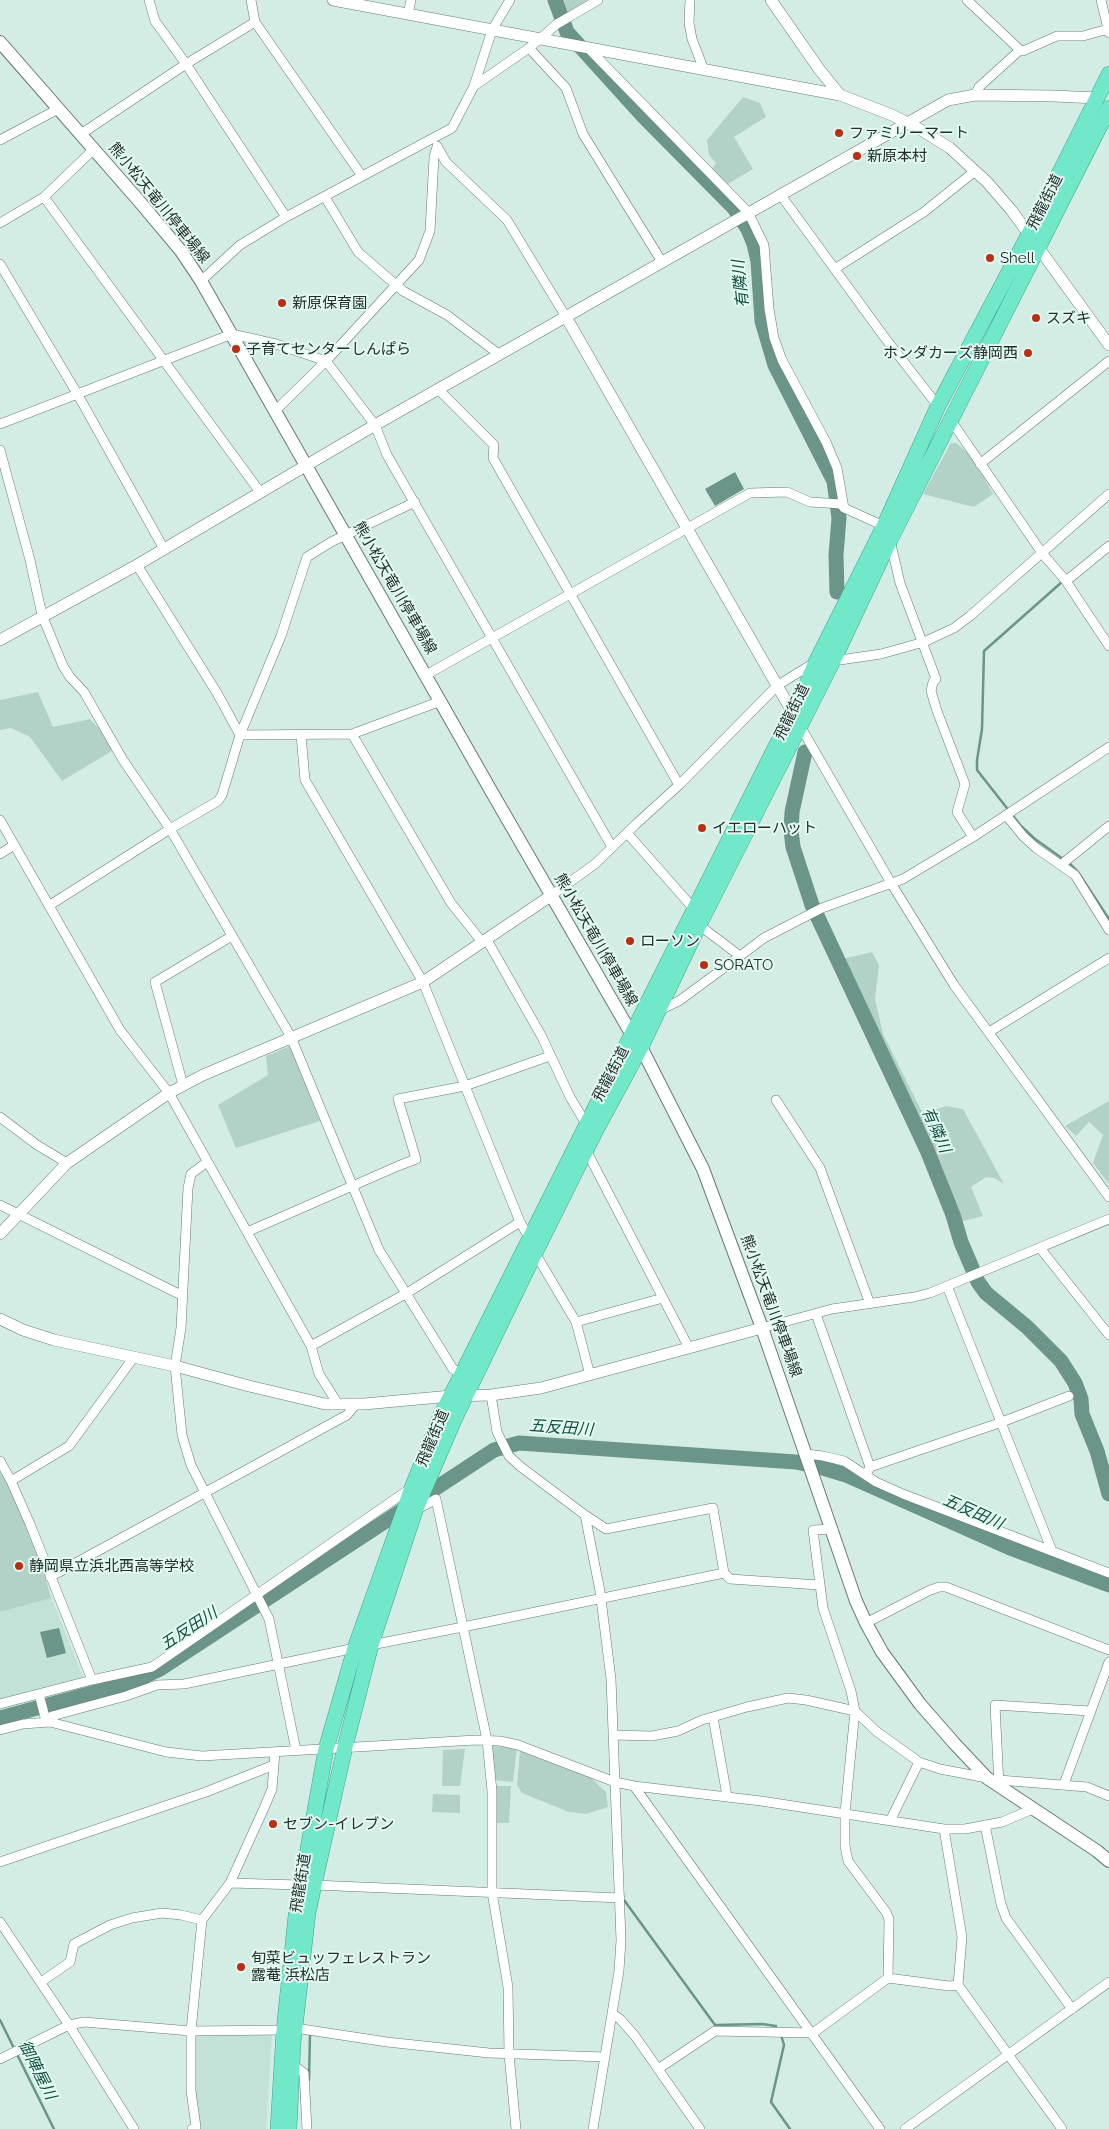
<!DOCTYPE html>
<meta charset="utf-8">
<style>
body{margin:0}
canvas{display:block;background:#d4ede4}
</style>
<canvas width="1109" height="2129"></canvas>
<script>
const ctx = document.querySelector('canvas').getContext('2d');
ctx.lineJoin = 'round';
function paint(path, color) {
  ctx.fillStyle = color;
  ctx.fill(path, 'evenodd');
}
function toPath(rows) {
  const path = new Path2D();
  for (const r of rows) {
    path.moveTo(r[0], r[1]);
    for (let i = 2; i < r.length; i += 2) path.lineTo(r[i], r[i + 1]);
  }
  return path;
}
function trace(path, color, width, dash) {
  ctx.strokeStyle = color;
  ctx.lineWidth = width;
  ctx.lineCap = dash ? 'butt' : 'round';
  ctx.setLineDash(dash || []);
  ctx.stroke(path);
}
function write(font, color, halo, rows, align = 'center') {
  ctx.font = font + ' Raleway,"Noto Sans JP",sans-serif';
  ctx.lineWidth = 4;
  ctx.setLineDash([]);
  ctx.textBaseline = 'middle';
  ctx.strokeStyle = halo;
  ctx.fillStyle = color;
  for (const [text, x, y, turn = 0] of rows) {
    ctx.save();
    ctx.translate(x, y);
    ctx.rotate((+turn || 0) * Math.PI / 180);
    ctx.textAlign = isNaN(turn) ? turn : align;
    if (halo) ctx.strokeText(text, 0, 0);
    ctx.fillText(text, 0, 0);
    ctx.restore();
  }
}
paint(toPath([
 [0,1484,22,1524,83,1677,0,1699],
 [193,2034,272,2035,266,2129,200,2129,194,2090]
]), '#c2e2d7');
paint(toPath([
 [560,0,587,0,565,14],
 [743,97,760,103,766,117,734,137,753,169,726,185,712,169,716,163,709,155,707,140],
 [951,443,956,443,973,457,993,494,974,507,923,494],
 [38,692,53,727,90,719,117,748,62,781,30,737,11,728,0,730,0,700],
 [872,952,879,965,875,999,883,1034,923,1114,946,1106,963,1109,1004,1184,994,1178,986,1177,971,1187,983,1216,960,1222,894,1069,843,959],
 [290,1046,320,1121,236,1148,218,1105,268,1075,266,1056],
 [1109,1101,1109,1184,1093,1163,1103,1135,1089,1122,1076,1136,1065,1126],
 [0,1472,30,1524,51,1598,0,1612],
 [491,1746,517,1748,513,1782,492,1780],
 [465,1749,460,1786,442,1786,443,1750],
 [520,1751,590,1777,606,1792,608,1807,586,1814,569,1812,522,1793,517,1785],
 [494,1786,511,1786,509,1823,495,1823],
 [433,1794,460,1795,460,1813,432,1812]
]), '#b3d2c7');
paint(toPath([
 [735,472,744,489,715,506,705,489],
 [59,1628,66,1653,47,1658,40,1632]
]), '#6a9588');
trace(toPath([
 [1063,581,984,651,982,729,977,760,977,770,1021,826,1035,839,1063,859],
 [1068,862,1078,872,1109,919],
 [624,1900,715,2025,762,2024,776,2026],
 [0,2020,54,2129],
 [781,2035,784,2045,771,2102,790,2129],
 [309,2080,310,2034]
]), '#6a9588', 2.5);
trace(toPath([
 [555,0,567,32,643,116,734,208,748,229,754,244,758,261,762,321,775,365,834,481,839,518,836,555,837,592],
 [805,752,792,812,791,831,793,847,812,905,927,1150,953,1215,961,1242,978,1282,986,1293,1027,1327,1061,1361,1075,1383,1081,1399,1082,1414,1097,1451,1109,1494],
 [0,1718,133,1682,160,1669,494,1450,519,1443,796,1462,823,1468,846,1475,1010,1548,1109,1585]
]), '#6a9588', 15);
const minor = toPath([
 [149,0,155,21,186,64,286,217],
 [251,0,255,22],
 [690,0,689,23,692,39,704,70],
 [967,0,1020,50,979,87,975,95],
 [1101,0,1109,33],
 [408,14,411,0],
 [529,48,566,88,583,134,662,262],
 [588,48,748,212,764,245,769,309,774,338,782,360,826,442,837,468,844,508],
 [1020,50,1023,51,1057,36,1083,36,1108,29],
 [474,86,492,30,510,0],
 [81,134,186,64,255,22,362,176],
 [0,140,58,109],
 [437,146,446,162,507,220,566,317],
 [437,147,434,157,430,231,419,260,326,361,375,425,387,455,612,847],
 [780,194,885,338,938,406],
 [44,197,260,492],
 [325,197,358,252,403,291,447,315,500,355],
 [0,223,44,197,94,149],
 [0,264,78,395,164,549],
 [836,268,924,212,975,171],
 [201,281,240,245,286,217,452,128,474,86,529,48,557,24,598,0],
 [439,390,494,445,493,458,679,785],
 [950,419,1042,553,1066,581,1109,646],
 [0,424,232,334,276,344,326,361,275,411],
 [0,450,30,560,42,615,63,666,70,677,84,692,123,760,170,829,291,1037,379,1250,453,1369,462,1374],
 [980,464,1109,361],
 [890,540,900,583,936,679,933,682,931,691,937,711,965,784,957,812,973,837],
 [137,565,217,693,240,735],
 [1066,581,1109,546],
 [833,661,881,654,924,642,954,628,970,616,1109,494],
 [426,675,750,493,787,492,810,502,841,504,844,508,884,526],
 [799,724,891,883,954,985,1109,1197],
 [352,734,451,903,482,942],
 [240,735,352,734,441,701],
 [301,735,305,780,423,982,520,1222,530,1239],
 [1006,815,1023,836,1036,848,1075,875,1109,930],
 [0,820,120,1030,169,1093,311,1346,319,1374,338,1404],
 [627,833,694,909],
 [0,854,14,845],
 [1062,864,1109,826],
 [552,895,595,864,635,825,679,785,778,685,814,663],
 [50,905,170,829,218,801,222,795,240,735,281,636,307,557,331,542,415,502],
 [699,925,740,956,764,938,822,908,903,879,973,837,1109,747],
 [487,940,542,1037,570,1097,586,1124],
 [660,1010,679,1001,740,956],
 [989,1032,1109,958],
 [183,1085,155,982,232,936],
 [776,1100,820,1168,870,1304],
 [0,1117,37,1145,67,1163],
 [586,1150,689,1348],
 [207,1162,191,1174,188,1188,181,1328,175,1366,182,1435,191,1465,269,1619,296,1750],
 [0,1205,183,1296],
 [247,1232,398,1166,416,1159,398,1099,465,1086,550,1056],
 [1040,1248,1109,1335],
 [535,1253,576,1322,590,1375],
 [947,1286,1052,1551],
 [816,1314,870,1467,868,1471],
 [576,1322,663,1298],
 [762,1328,832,1309,914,1297,930,1293,1109,1219],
 [311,1346,407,1293,520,1222],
 [491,1395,497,1432,509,1456,521,1467,585,1515,600,1591,611,1679,621,1940,619,1971,593,2129],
 [806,1454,823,1456,844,1461,876,1482,903,1494,1109,1573],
 [0,1461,11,1481,30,1524,92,1680],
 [870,1467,1002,1422,1069,1396],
 [11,1481,69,1446,134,1357],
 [416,1510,436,1499,487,1740,492,1791,492,1892,508,1987,509,2054,516,2129],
 [585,1515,606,1529,713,1508,724,1573],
 [833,1529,813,1530,823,1608,851,1691,855,1711,845,1813,845,1846,848,1861,886,1912,889,1919,888,1978],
 [50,1577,347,1415,356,1404],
 [866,1623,928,1591,939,1587,946,1587,1109,1650],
 [371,1645,463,1627,724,1573,730,1579,819,1585],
 [39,1694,46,1721],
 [0,1704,92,1680,152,1667,411,1488],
 [713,1717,727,1796],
 [46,1721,52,1716,126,1696,157,1685,184,1684,355,1648],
 [0,1730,23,1724,50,1722,166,1752,202,1756,476,1740,500,1741,518,1745,615,1782,634,1786,761,1801,944,1829,965,1829,1002,1822,1033,1809],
 [613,1735,652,1736,678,1731,702,1720,747,1707,788,1698,806,1700,855,1711,876,1731,919,1762,940,1769,987,1778],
 [999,1780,1087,1787,1109,1796],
 [1064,1784,1109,1662],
 [634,1786,880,2129],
 [999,1786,995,1705,1090,1711],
 [891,1819,919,1762],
 [985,1825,1001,1904,1006,1918,1072,2009],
 [944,1829,962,1937,958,1985,1062,2129],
 [0,1862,206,1792,274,1765],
 [230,1883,300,1885],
 [314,1885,620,1898],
 [0,1922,69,2025,134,2129],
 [41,1982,70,1962,74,1944,110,1925,132,1918,162,1913,181,1915,202,1920],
 [612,2013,620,2019,635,2036,700,2129],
 [295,2028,387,2042,489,2053,605,2057],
 [0,2059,69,2025,84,2022,191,2031,284,2030],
 [292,2064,304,2073,307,2129],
 [658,2069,715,2031,813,2033,888,1978,949,1986,958,1985],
 [192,2129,196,2127,191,2091,191,2031,202,1920,230,1883,265,1806,272,1789,275,1752],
 [905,2129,1109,1982]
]);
const tertiary = toPath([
 [333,0,840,95],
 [771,0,819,69,840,95,892,115,921,130,950,148,987,182,1012,211,1109,345],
 [566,317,794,715],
 [0,640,137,565,375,425,948,100,975,95,1054,96,1097,98],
 [0,1234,67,1163,169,1093,203,1075,423,982,552,895],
 [0,1319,23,1330,54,1340,175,1366,249,1386,325,1404,364,1404,451,1396,491,1395,541,1388,762,1328]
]);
const secondary = toPath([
 [0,42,139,201,181,251,201,281,490,789,632,1035,641,1047,703,1169,762,1328,856,1601,866,1623,882,1652,920,1704,954,1743,987,1778,1097,1851,1109,1861]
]);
const trunk = toPath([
 [278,2129,284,2030,296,1915,326,1749,355,1648,412,1488,441,1415,462,1374,777,744,794,715,816,662,884,526,938,406,1029,234,1109,74],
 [289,2129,293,2044,308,1913,314,1885,345,1747,371,1645,415,1511,454,1420,535,1253,595,1132,641,1047,699,925,833,661,890,540,1109,108]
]);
trace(minor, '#657a73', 10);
trace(tertiary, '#657a73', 12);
trace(secondary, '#657a73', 14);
trace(trunk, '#40a38a', 16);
trace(minor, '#fff', 9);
trace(tertiary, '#fff', 11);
trace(secondary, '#fff', 12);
trace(trunk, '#72e8cb', 15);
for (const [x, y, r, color] of [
 [839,133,5,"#ba2f14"],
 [857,156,5,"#ba2f14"],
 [990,258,5,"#ba2f14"],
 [282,303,5,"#ba2f14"],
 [1036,318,5,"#ba2f14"],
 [236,349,5,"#ba2f14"],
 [1028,353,5,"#ba2f14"],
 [702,828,5,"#ba2f14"],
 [630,941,5,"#ba2f14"],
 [704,965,5,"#ba2f14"],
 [19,1566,5,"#ba2f14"],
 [273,1824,5,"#ba2f14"],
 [241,1967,5,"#ba2f14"]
]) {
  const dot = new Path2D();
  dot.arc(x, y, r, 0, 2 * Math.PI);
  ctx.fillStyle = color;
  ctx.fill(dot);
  trace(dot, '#e2faf2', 2);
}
write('15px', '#242d2a', '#e2faf2', [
 ["ファミリーマート",849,133],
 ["新原本村",867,156],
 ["Shell",1000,258],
 ["新原保育園",292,303],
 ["スズキ",1046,318],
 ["子育てセンターしんぱら",246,349],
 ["ホンダカーズ静岡西",1018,353,"right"],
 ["イエローハット",712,828],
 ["ローソン",640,941],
 ["SORATO",714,965],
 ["静岡県立浜北西高等学校",29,1566],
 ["セブン-イレブン",283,1824],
 ["旬菜ビュッフェレストラン",251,1958],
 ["露菴 浜松店",251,1975]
], 'left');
write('15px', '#242d2a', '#e2faf2', [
 ["飛龍街道",1045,202,-63],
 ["熊小松天竜川停車場線",159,203,51],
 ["熊小松天竜川停車場線",395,588,60],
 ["飛龍街道",792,712,-64],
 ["熊小松天竜川停車場線",596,940,60],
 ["飛龍街道",611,1074,-62],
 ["熊小松天竜川停車場線",771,1306,70],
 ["飛龍街道",433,1438,-67],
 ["飛龍街道",301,1883,-81]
]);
write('italic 16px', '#124e3f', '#e2faf2', [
 ["有隣川",741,284,-96],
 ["有隣川",936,1130,66],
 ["五反田川",561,1428,4],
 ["五反田川",973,1512,24],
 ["五反田川",189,1629,-33],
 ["御陣屋川",37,2070,63]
]);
</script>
